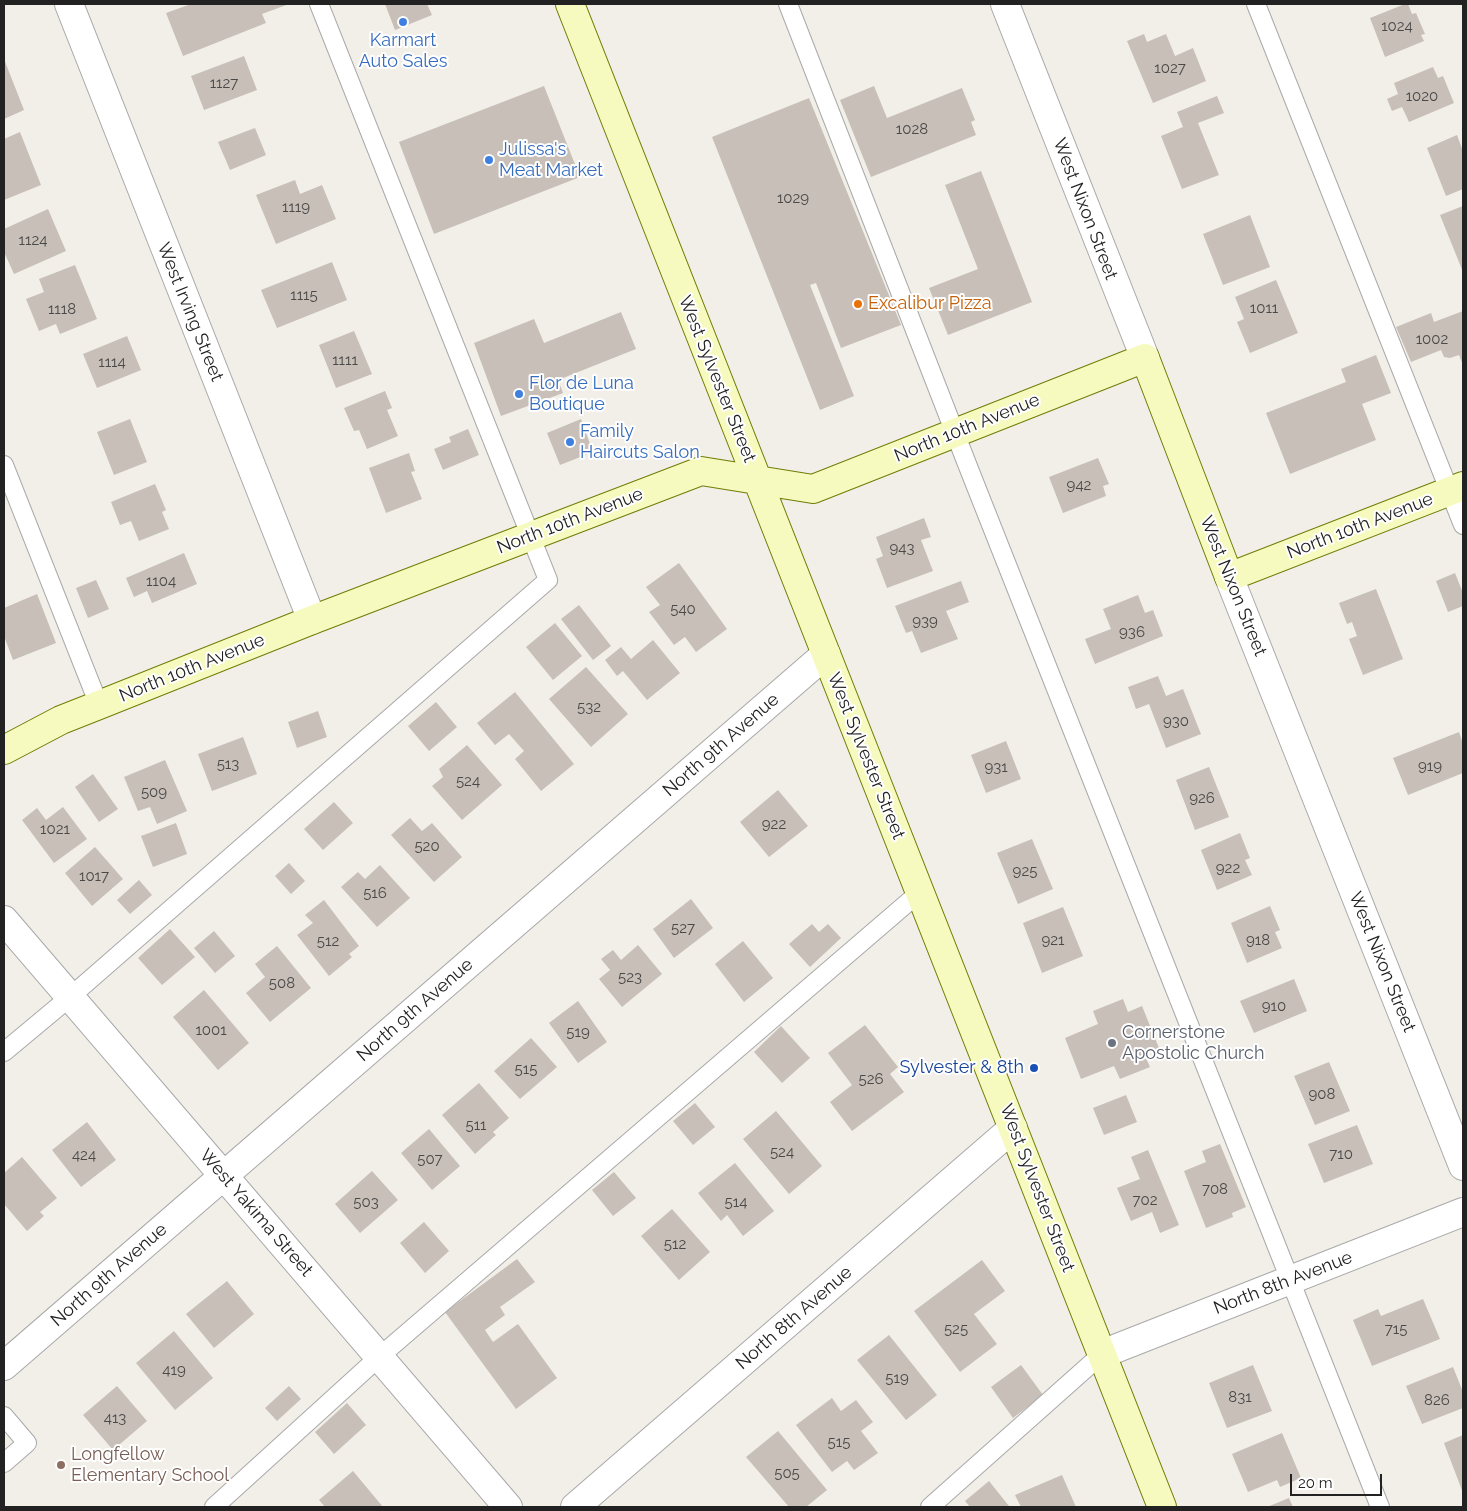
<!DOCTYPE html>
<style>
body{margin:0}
#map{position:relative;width:1467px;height:1511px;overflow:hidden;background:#f2efe9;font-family:Raleway,sans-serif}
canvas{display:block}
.frame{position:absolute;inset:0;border:5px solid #222;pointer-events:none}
.scale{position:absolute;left:1290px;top:1474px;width:92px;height:22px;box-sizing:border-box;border:2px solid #222;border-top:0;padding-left:6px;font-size:15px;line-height:18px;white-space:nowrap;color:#222;-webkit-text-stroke:4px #fff;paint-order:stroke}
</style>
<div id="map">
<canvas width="1467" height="1511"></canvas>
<div class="frame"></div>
<div class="scale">20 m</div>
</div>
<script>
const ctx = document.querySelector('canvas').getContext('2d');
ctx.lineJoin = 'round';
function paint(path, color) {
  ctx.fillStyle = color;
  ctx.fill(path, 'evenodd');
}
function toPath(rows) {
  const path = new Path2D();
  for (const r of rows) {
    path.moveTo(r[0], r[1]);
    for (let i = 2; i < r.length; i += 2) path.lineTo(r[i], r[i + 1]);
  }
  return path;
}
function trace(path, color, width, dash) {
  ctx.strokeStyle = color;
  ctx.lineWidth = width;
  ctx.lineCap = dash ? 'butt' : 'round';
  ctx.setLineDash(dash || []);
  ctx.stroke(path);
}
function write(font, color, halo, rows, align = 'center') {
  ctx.font = font + ' Raleway,sans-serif';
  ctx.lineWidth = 4;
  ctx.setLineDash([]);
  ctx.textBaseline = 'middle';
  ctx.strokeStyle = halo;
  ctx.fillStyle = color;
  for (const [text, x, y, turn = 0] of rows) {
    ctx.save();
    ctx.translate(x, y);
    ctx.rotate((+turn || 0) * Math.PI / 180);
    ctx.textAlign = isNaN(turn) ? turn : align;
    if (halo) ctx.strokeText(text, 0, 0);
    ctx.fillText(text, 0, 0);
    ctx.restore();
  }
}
paint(toPath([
 [191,4,289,4,262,14,266,23,183,56,166,13],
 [385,4,427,4,432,15,395,30],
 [1405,4,1408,4,1412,14,1416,13,1425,34,1421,35,1424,41,1385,57,1370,18],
 [1144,34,1147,42,1166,34,1175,56,1193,48,1206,81,1153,103,1127,41],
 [244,56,257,90,204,110,191,76],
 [4,59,24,110,4,119],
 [1433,67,1438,78,1443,76,1454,103,1409,122,1402,107,1392,111,1387,99,1398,94,1394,83],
 [544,86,580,177,434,234,399,142],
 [874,86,887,118,962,88,975,120,971,122,976,135,871,177,840,100],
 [1217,96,1224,113,1198,123,1219,175,1182,189,1161,136,1183,127,1177,112],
 [809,98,901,325,841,348,816,283,810,285,854,396,820,410,712,137],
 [255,128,266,155,230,170,218,142],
 [20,132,41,185,4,200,4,139],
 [1457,135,1463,151,1463,189,1446,196,1427,148],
 [981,171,1032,302,948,335,929,288,978,269,945,185],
 [295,180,300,194,322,185,336,219,276,244,256,195],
 [1463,206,1463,272,1440,215],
 [48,209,66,251,14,274,4,252,4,229],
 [1250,215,1270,267,1223,285,1203,234],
 [332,262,347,300,277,328,261,290],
 [75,265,97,319,60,334,56,324,39,331,26,299,44,292,39,279],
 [1276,280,1298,333,1250,353,1237,322,1244,319,1235,297],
 [1463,311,1463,365,1459,355,1450,358,1444,357,1441,350,1411,362,1396,327,1431,313,1434,322],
 [621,312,636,349,558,380,563,393,501,416,474,343,534,319,544,343],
 [354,331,372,374,336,388,319,345],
 [127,336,141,370,97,388,83,354],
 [1376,355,1391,393,1362,404,1376,440,1290,474,1266,413,1346,382,1341,369],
 [385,391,392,408,387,410,398,436,367,449,359,430,354,431,344,408],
 [130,419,147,462,114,475,97,432],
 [581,419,593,452,560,465,547,433],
 [468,429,479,455,443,470,434,449,451,442,449,437],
 [409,453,415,471,411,472,422,499,386,513,369,468],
 [1098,458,1109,484,1103,486,1106,496,1063,513,1049,477],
 [155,484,166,510,162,512,169,529,139,541,131,521,120,525,111,502],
 [924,518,931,537,921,540,933,571,887,588,876,559,883,556,876,537],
 [184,553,197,584,152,603,147,591,134,597,126,578],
 [679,563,727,629,696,652,685,637,674,645,649,612,660,605,646,587],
 [1455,573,1463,593,1463,606,1448,612,1436,581],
 [96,580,109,609,88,618,76,588],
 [961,581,969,602,946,611,958,639,921,653,912,631,906,633,895,606],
 [1376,589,1403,659,1363,675,1349,639,1357,636,1352,622,1347,624,1339,603],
 [37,594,56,643,13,660,4,636,4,608],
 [1138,595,1145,613,1153,610,1163,636,1095,664,1085,639,1111,629,1103,609],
 [579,605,611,646,593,660,561,619],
 [555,623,582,656,553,680,526,647],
 [653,640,680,673,647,700,623,671,617,676,605,660,621,647,631,659],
 [586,667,628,714,591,747,549,699],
 [1158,676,1166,696,1183,689,1201,734,1166,748,1149,704,1136,709,1128,687],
 [515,692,574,764,541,791,515,759,524,751,509,734,495,745,477,723],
 [436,702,457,727,429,751,408,726],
 [318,711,327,737,297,748,288,722],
 [1459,732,1463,744,1463,773,1408,795,1393,758],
 [243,737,257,774,212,791,198,754],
 [1006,741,1021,779,986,793,971,755],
 [467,745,502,785,462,820,432,786,443,777,439,769],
 [165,760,187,811,157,824,150,807,138,811,124,777],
 [1209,767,1229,817,1195,830,1176,780],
 [93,774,118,809,99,822,75,787],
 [778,790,808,826,769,857,740,822],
 [334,802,353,823,323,850,304,829],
 [63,807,87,839,54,863,22,820,37,808,46,820],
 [410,818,422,831,432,823,462,857,434,882,391,835],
 [176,823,187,854,153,867,141,836],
 [1240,833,1250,858,1245,860,1252,875,1217,890,1201,850],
 [1032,839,1053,889,1018,904,997,853],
 [95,847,123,879,92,906,65,873],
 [289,863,305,881,291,894,275,876],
 [380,865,410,898,377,927,341,887,358,872,365,879],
 [139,880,152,895,130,914,117,900],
 [691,899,713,928,674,958,653,929],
 [324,900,359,946,349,954,352,957,329,976,297,935,313,923,305,915],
 [1270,906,1280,930,1275,932,1282,948,1247,963,1231,923],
 [1063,907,1083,956,1042,973,1023,923],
 [812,924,819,932,828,924,841,938,810,967,789,944],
 [170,929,195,957,162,985,138,958],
 [214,931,235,956,215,973,194,948],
 [743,941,773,978,744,1002,715,964],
 [638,945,662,974,622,1007,599,979,610,970,601,959,613,950,621,960],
 [277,946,311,988,270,1022,246,993,265,977,255,964],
 [1294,979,1307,1011,1254,1033,1240,1001],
 [204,990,249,1043,218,1070,173,1017],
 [1123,999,1128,1012,1142,1006,1159,1048,1144,1054,1150,1067,1120,1079,1114,1066,1081,1079,1065,1038,1098,1024,1093,1011],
 [578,1001,607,1042,578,1063,549,1023],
 [865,1025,898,1067,890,1074,904,1092,852,1131,830,1102,852,1085,828,1053],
 [781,1026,810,1058,782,1083,754,1052],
 [531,1038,557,1067,520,1099,494,1071],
 [1329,1062,1350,1111,1315,1125,1294,1076],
 [479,1083,509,1118,493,1132,496,1135,475,1154,442,1115],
 [1126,1095,1137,1122,1104,1135,1093,1108],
 [695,1103,715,1127,693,1145,673,1121],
 [776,1111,822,1166,789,1194,743,1139],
 [87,1122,116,1160,81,1187,52,1150],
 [1357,1125,1373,1164,1324,1183,1308,1144],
 [429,1129,460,1166,432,1190,401,1153],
 [1220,1144,1246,1207,1232,1213,1233,1217,1206,1228,1184,1171,1206,1162,1202,1151],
 [1148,1150,1179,1225,1160,1233,1152,1212,1131,1221,1117,1188,1140,1179,1131,1157],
 [22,1157,57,1198,40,1212,44,1216,27,1231,4,1204,4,1173],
 [735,1163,774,1211,743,1236,727,1215,721,1221,698,1193],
 [372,1171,398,1200,360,1233,335,1204],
 [614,1172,636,1198,613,1216,592,1190],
 [672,1209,710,1252,679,1280,641,1236],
 [424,1222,449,1251,425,1273,400,1243],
 [517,1259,535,1282,500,1307,505,1315,485,1330,493,1342,518,1324,557,1378,516,1409,445,1312],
 [982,1260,1005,1291,974,1314,997,1344,960,1372,914,1311],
 [227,1281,254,1314,214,1348,186,1314],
 [1423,1299,1440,1339,1372,1366,1353,1320,1378,1309,1381,1316],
 [174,1331,213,1378,175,1410,136,1363],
 [889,1335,937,1395,906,1420,857,1360],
 [1021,1365,1043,1395,1013,1418,991,1387],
 [1253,1365,1272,1411,1227,1428,1209,1383],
 [1453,1367,1463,1392,1463,1408,1422,1424,1406,1386],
 [117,1386,147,1421,113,1450,83,1415],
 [289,1386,301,1399,277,1421,265,1408],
 [832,1398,841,1411,856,1400,873,1422,861,1431,878,1453,854,1470,847,1461,832,1472,796,1425],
 [347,1403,366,1425,334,1454,315,1432],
 [778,1431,827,1490,806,1507,789,1507,746,1457],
 [1282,1433,1301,1478,1280,1487,1277,1480,1248,1492,1232,1454],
 [1463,1435,1463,1493,1444,1443],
 [353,1471,383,1507,325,1507,319,1500],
 [1062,1475,1076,1507,1021,1507,1015,1495],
 [989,1481,1009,1506,1008,1507,970,1507,965,1501],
 [1289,1498,1293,1507,1267,1507]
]), '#c7bfb8');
const lane = toPath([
 [788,4,969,469,1380,1507],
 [1256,4,1463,525],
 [4,465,99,705],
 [4,1052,70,997,548,580,319,4],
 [4,1416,27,1443,4,1463],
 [214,1507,379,1357,920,892],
 [930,1507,1102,1354]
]);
const street = toPath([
 [69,4,312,620],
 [1005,4,1145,358],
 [1229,577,1463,1166],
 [4,920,508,1507],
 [1102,1354,1463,1212],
 [4,1366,826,654],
 [575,1507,1013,1128]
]);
const secondary = toPath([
 [570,4,1162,1507],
 [4,750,61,720,99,705,312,620,701,471,813,489,1145,358,1229,577,1463,486]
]);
trace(lane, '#a9a9a9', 20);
trace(street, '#a9a9a9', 30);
trace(secondary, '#707d05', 30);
trace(lane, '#fff', 18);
trace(street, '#fff', 28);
trace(secondary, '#f7fabf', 28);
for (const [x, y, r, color] of [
 [403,22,5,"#3f7fe0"],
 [489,160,5,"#3f7fe0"],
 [858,304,5,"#e8710a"],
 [519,394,5,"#3f7fe0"],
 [570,442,5,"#3f7fe0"],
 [1112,1043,5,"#6b7280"],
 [1034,1068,5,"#1a4fb4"],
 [61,1465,5,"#8d6e63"]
]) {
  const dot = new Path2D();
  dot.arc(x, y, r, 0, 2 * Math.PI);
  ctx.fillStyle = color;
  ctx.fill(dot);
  trace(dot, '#fff', 2);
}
write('15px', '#4b4948', null, [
 ["1024",1397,26],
 ["1027",1170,68],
 ["1127",224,83],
 ["1020",1422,96],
 ["1028",912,129],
 ["1029",793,198],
 ["1119",296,207],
 ["1124",33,240],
 ["1115",304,295],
 ["1011",1264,308],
 ["1118",62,309],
 ["1002",1432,339],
 ["1111",345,360],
 ["1114",112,362],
 ["942",1079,485],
 ["943",902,548],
 ["1104",161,581],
 ["540",683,609],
 ["939",925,621],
 ["936",1132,632],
 ["532",589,707],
 ["930",1176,721],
 ["513",228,764],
 ["919",1430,766],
 ["931",996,767],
 ["524",468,781],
 ["509",154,792],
 ["926",1202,798],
 ["922",774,824],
 ["1021",55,829],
 ["520",427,846],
 ["922",1228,868],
 ["925",1025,871],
 ["1017",94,876],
 ["516",375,893],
 ["527",683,928],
 ["921",1053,940],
 ["918",1258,940],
 ["512",328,941],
 ["523",630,977],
 ["508",282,983],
 ["910",1274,1006],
 ["1001",211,1030],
 ["519",578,1032],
 ["515",526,1069],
 ["526",871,1079],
 ["908",1322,1094],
 ["511",476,1125],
 ["524",782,1152],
 ["710",1341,1154],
 ["424",84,1155],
 ["507",430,1159],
 ["708",1215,1189],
 ["702",1145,1200],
 ["503",366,1202],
 ["514",736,1202],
 ["512",675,1244],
 ["525",956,1329],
 ["715",1396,1329],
 ["419",174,1370],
 ["519",897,1378],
 ["831",1240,1397],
 ["826",1437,1400],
 ["413",115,1418],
 ["515",839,1442],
 ["505",787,1473]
]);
write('18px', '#366cbe', '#fff', [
 ["Karmart",403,41,"center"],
 ["Auto Sales",403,62,"center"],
 ["Julissa's",499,150],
 ["Meat Market",499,171],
 ["Flor de Luna",529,384],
 ["Boutique",529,405],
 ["Family",580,432],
 ["Haircuts Salon",580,453]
], 'left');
write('18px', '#222', '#fff', [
 ["West Nixon Street",1085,209,69],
 ["West Irving Street",190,312,68],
 ["West Sylvester Street",717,379,68],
 ["North 10th Avenue",967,428,-22],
 ["North 10th Avenue",570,521,-21],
 ["North 10th Avenue",1360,526,-21],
 ["West Nixon Street",1233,586,68],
 ["North 10th Avenue",192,668,-22],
 ["North 9th Avenue",721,745,-41],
 ["West Sylvester Street",866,756,68],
 ["West Nixon Street",1382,962,68],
 ["North 9th Avenue",415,1010,-41],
 ["West Sylvester Street",1037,1188,69],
 ["West Yakima Street",256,1213,49],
 ["North 9th Avenue",109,1275,-41],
 ["North 8th Avenue",1283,1283,-21],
 ["North 8th Avenue",794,1318,-41]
]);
write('18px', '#c56008', '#fff', [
 ["Excalibur Pizza",868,304]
], 'left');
write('18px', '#5b616d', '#fff', [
 ["Cornerstone",1122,1033],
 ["Apostolic Church",1122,1054]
], 'left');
write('18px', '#164399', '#fff', [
 ["Sylvester & 8th",1024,1068]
], 'right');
write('18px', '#785e54', '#fff', [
 ["Longfellow",71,1455],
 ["Elementary School",71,1476]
], 'left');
</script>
